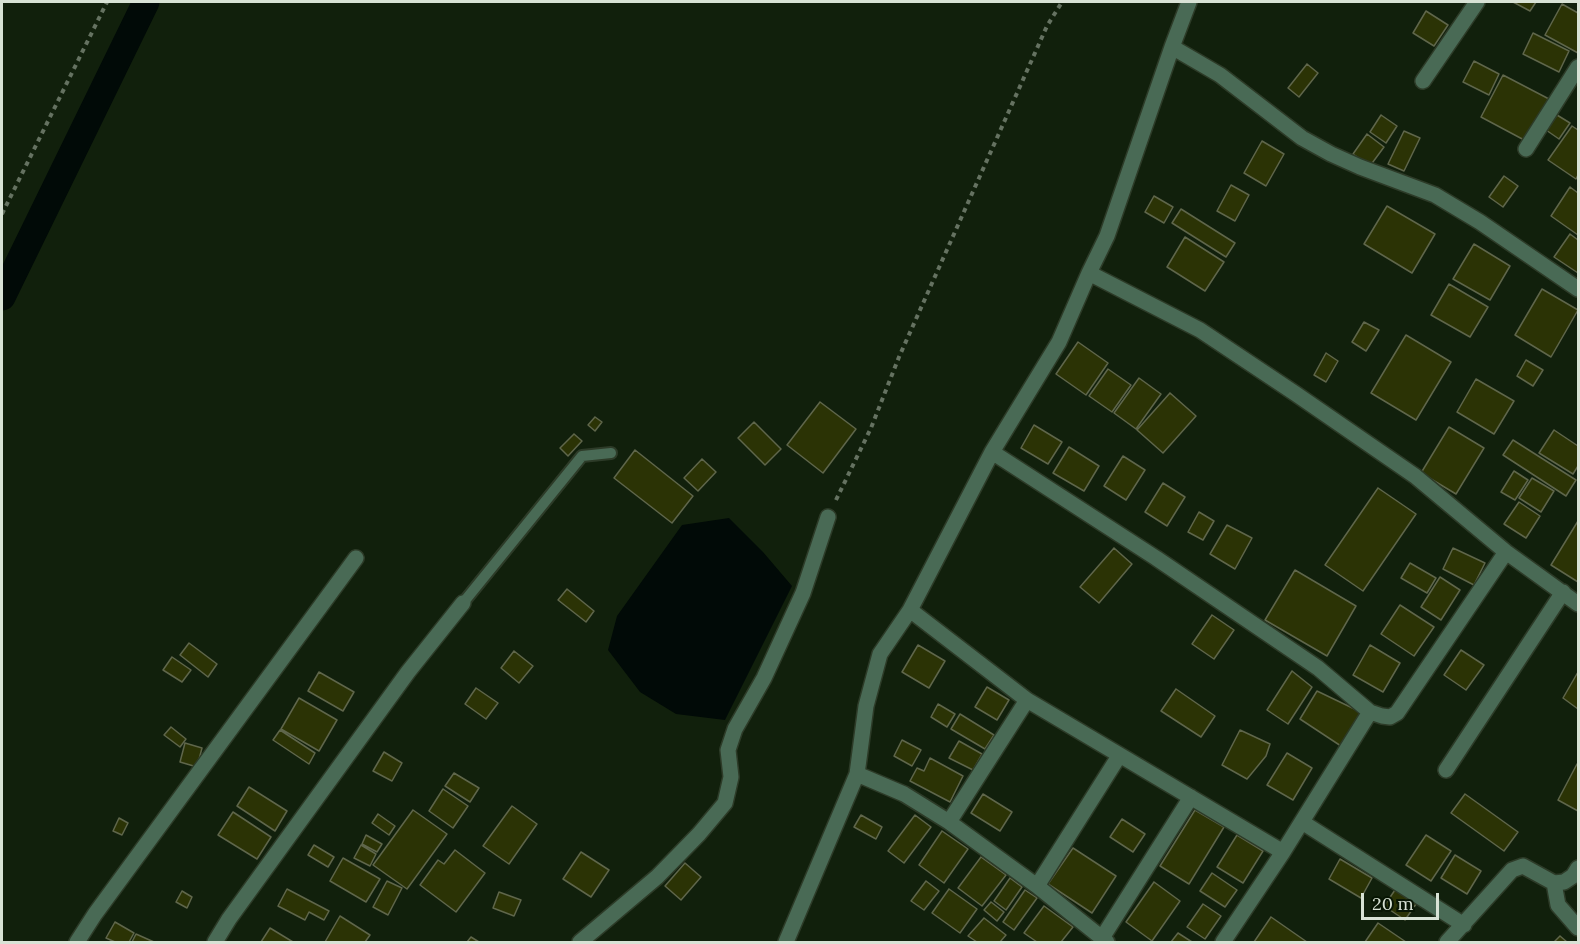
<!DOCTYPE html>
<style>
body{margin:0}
#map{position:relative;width:1580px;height:944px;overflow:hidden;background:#11200c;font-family:Lora,serif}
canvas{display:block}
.frame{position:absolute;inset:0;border:3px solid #d8e2d5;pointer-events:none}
.scale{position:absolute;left:1361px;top:893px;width:78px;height:27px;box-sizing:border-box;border:3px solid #d8e2d5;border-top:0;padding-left:8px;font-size:18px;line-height:21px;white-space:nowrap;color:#d8e2d5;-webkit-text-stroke:4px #081604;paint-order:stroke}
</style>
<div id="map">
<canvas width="1580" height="944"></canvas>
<div class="frame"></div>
<div class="scale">20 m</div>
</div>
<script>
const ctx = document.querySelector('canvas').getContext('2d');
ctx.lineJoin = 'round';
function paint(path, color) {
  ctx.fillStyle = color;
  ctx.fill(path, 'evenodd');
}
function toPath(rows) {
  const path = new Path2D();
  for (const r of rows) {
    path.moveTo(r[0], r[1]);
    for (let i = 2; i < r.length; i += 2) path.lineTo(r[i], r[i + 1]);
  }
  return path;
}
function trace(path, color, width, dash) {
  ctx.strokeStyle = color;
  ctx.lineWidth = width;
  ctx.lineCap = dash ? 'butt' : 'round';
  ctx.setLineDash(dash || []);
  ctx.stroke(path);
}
paint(toPath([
 [729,518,763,552,792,586,725,720,676,714,640,692,608,650,617,616,682,525]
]), '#010a07');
trace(toPath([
 [2,297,146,2]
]), '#010a07', 27);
const building = toPath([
 [1513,2,1536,2,1530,11,1513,2],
 [1562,4,1578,13,1578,53,1545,35,1562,4],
 [1426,11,1448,25,1434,46,1413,33,1426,11],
 [1533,33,1569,51,1559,72,1523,54,1533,33],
 [1474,61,1499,74,1489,95,1463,82,1474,61],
 [1307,64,1318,73,1299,97,1288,88,1307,64],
 [1503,75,1549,99,1526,141,1481,117,1503,75],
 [1381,115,1397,126,1386,143,1370,132,1381,115],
 [1557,115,1570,123,1559,139,1546,130,1557,115],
 [1572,126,1578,130,1578,175,1576,179,1548,160,1572,126],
 [1404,131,1420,138,1404,171,1388,164,1404,131],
 [1367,134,1384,147,1370,166,1353,154,1367,134],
 [1262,141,1284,154,1266,186,1244,173,1262,141],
 [1504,176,1518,186,1503,207,1489,197,1504,176],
 [1231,185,1249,195,1235,221,1217,211,1231,185],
 [1570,187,1578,193,1578,235,1551,216,1570,187],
 [1154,196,1173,207,1164,223,1145,212,1154,196],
 [1387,206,1435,234,1412,273,1364,244,1387,206],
 [1181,209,1235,243,1226,257,1172,223,1181,209],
 [1570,234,1578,240,1578,273,1554,257,1570,234],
 [1185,237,1224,262,1205,291,1167,267,1185,237],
 [1474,244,1510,266,1490,300,1453,279,1474,244],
 [1449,284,1488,307,1470,337,1431,315,1449,284],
 [1542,289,1578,310,1551,357,1515,335,1542,289],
 [1364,322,1379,330,1366,351,1352,342,1364,322],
 [1406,335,1451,362,1416,420,1371,393,1406,335],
 [1078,342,1108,363,1086,395,1056,374,1078,342],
 [1326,353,1338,361,1326,382,1314,375,1326,353],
 [1526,360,1543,370,1533,386,1517,376,1526,360],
 [1108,369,1131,385,1112,412,1089,396,1108,369],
 [1139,378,1161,394,1136,429,1114,413,1139,378],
 [1476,379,1514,401,1494,434,1457,412,1476,379],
 [1170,393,1196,416,1163,453,1137,430,1170,393],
 [820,402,856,429,823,473,787,445,820,402],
 [595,417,602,422,595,431,588,425,595,417],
 [754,422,781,449,765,465,738,438,754,422],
 [1034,425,1062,442,1048,464,1021,448,1034,425],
 [1449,427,1484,448,1456,494,1421,473,1449,427],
 [1554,430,1578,446,1578,466,1573,474,1539,453,1554,430],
 [574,434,582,441,568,456,560,448,574,434],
 [1513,440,1576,480,1566,496,1503,455,1513,440],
 [1069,447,1099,466,1084,491,1053,473,1069,447],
 [635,450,693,496,672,523,614,478,635,450],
 [1123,456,1145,470,1126,500,1104,486,1123,456],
 [702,459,716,472,698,491,684,478,702,459],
 [1514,471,1528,480,1515,500,1501,492,1514,471],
 [1532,478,1554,491,1541,512,1519,498,1532,478],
 [1163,483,1185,497,1167,526,1145,512,1163,483],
 [1378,488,1416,514,1363,591,1325,565,1378,488],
 [1519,502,1540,516,1526,538,1504,524,1519,502],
 [1199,512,1214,521,1203,540,1188,532,1199,512],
 [1578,521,1578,582,1551,565,1578,521],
 [1227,525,1252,538,1235,569,1210,554,1227,525],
 [1114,548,1132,564,1099,603,1080,587,1114,548],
 [1453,548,1485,563,1474,585,1443,569,1453,548],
 [1410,563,1436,578,1427,593,1401,578,1410,563],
 [1295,570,1356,606,1327,656,1265,620,1295,570],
 [1440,577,1460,590,1441,620,1421,607,1440,577],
 [567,589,594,611,586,622,558,600,567,589],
 [1400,605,1434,627,1414,656,1381,634,1400,605],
 [1212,615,1234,630,1214,659,1192,644,1212,615],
 [189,643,217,664,208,677,180,655,189,643],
 [918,645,945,661,929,688,902,672,918,645],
 [1370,645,1400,663,1383,692,1353,675,1370,645],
 [1461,650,1484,665,1466,690,1444,675,1461,650],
 [514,651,533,666,519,683,501,668,514,651],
 [172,657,191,670,182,682,163,670,172,657],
 [1292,671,1312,687,1288,724,1267,710,1292,671],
 [319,672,354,692,343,711,308,691,319,672],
 [1578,672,1578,709,1563,698,1578,672],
 [987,687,1009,700,997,720,975,707,987,687],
 [476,688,498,703,486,719,465,704,476,688],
 [1176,689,1215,716,1201,737,1161,711,1176,689],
 [1317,691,1367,715,1344,748,1300,719,1317,691],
 [299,698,337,720,319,751,281,729,299,698],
 [938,704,955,714,947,727,931,717,938,704],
 [960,714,994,735,985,749,951,729,960,714],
 [171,727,186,739,180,747,164,735,171,727],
 [280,730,315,753,309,764,273,740,280,730],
 [1240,730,1270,744,1266,756,1247,779,1222,765,1240,730],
 [902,740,921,750,912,766,894,756,902,740],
 [959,741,982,754,973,770,949,758,959,741],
 [185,743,202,748,197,767,180,762,185,743],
 [384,752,402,763,392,781,373,771,384,752],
 [1287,753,1312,768,1293,800,1267,785,1287,753],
 [930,758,963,776,950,802,910,781,917,768,924,771,930,758],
 [1577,764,1578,765,1578,811,1558,800,1577,764],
 [454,773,479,788,470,802,445,786,454,773],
 [249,787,287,811,275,831,237,806,249,787],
 [443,789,468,806,453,828,429,811,443,789],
 [983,794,1012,812,1000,831,971,813,983,794],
 [1465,794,1518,832,1504,851,1451,813,1465,794],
 [512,806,537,824,509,864,483,846,512,806],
 [413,810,447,834,407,889,373,865,413,810],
 [1195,810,1224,827,1189,884,1160,866,1195,810],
 [233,812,271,837,257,859,218,835,233,812],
 [378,814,395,826,389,835,372,823,378,814],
 [861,815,882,827,876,839,854,827,861,815],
 [915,815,931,827,904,863,888,851,915,815],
 [119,818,128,823,122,835,113,831,119,818],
 [1122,819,1145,834,1133,852,1110,837,1122,819],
 [942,831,968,849,944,883,919,865,942,831],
 [366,835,382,844,377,852,362,844,366,835],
 [1237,835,1263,851,1243,883,1217,867,1237,835],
 [1426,835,1451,851,1431,881,1406,865,1426,835],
 [314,845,334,857,328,867,308,855,314,845],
 [361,845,376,854,370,866,354,858,361,845],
 [1073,848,1116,876,1092,913,1048,884,1073,848],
 [455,850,485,873,456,912,420,885,438,860,444,864,455,850],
 [581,852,609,870,591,897,563,879,581,852],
 [1455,855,1481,871,1467,894,1441,878,1455,855],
 [981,857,1006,875,982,906,958,888,981,857],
 [343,858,380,879,366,902,330,881,343,858],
 [1340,859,1372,878,1361,898,1329,879,1340,859],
 [685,863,701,877,681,900,665,886,685,863],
 [1212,873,1237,890,1225,907,1200,891,1212,873],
 [1010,878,1022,887,1006,910,994,901,1010,878],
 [387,881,402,888,388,915,373,907,387,881],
 [926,881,939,891,924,910,911,901,926,881],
 [1154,882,1180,901,1152,941,1126,922,1154,882],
 [287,889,329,911,324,920,309,912,305,920,278,906,287,889],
 [949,889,977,909,960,933,932,913,949,889],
 [1025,890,1037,898,1014,930,1003,922,1025,890],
 [1395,890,1416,904,1405,920,1384,906,1395,890],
 [182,891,192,897,187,908,176,902,182,891],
 [499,892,521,900,514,916,493,908,499,892],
 [991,902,1004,912,997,921,984,910,991,902],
 [1203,904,1221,916,1205,939,1187,927,1203,904],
 [1044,906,1073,927,1061,942,1037,942,1024,933,1044,906],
 [340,916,370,935,365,942,325,942,340,916],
 [1271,917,1307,942,1254,942,1271,917],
 [984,918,1006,935,1000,942,977,942,968,936,984,918],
 [115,922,134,933,129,942,115,942,106,938,115,922],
 [1378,923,1406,942,1365,942,1378,923],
 [270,928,293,942,261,942,270,928],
 [1178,933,1192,942,1171,942,1178,933],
 [136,934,154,942,132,942,136,934],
 [1560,936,1567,942,1554,942,1560,936],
 [471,937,479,942,467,942,471,937]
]);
paint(building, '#2b3305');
trace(building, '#5f664b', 1.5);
const service = toPath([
 [463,603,582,456,611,453]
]);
const minor = toPath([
 [1172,47,1220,75,1302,138,1331,154,1360,167,1435,195,1480,222,1578,289],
 [1423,81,1477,2],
 [1526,149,1578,67],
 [1089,273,1200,330,1296,394,1415,476,1506,552,1578,604],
 [992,452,1156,558,1318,668,1370,712,1382,716,1390,717,1397,713,1506,552],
 [910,610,1027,700,1283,852],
 [1446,770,1563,592],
 [857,774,904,794,949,822,1037,886,1107,942],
 [949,822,1027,700],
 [1302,822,1464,925],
 [1554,883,1558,905,1578,928],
 [1037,886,1119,756],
 [1102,938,1191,797],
 [77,942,95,914,356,558],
 [215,942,229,919,408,672,463,603],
 [580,942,657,877,699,834,725,803,731,777,728,750,735,729,764,678,803,593,828,517],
 [786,942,857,774,866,706,880,654,910,610,992,452,1059,342,1089,273,1107,236,1172,47,1189,2],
 [1223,942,1283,852,1370,712],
 [1447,942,1512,870,1523,866,1554,883,1564,882,1573,876,1578,868]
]);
trace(service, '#2d3b28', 14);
trace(minor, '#2d3b28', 18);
trace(toPath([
 [2,214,107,2],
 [836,500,871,428,899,357,1047,26,1062,2]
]), '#657261', 4, [4.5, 4.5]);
trace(service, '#496a55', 10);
trace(minor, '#496a55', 15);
</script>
